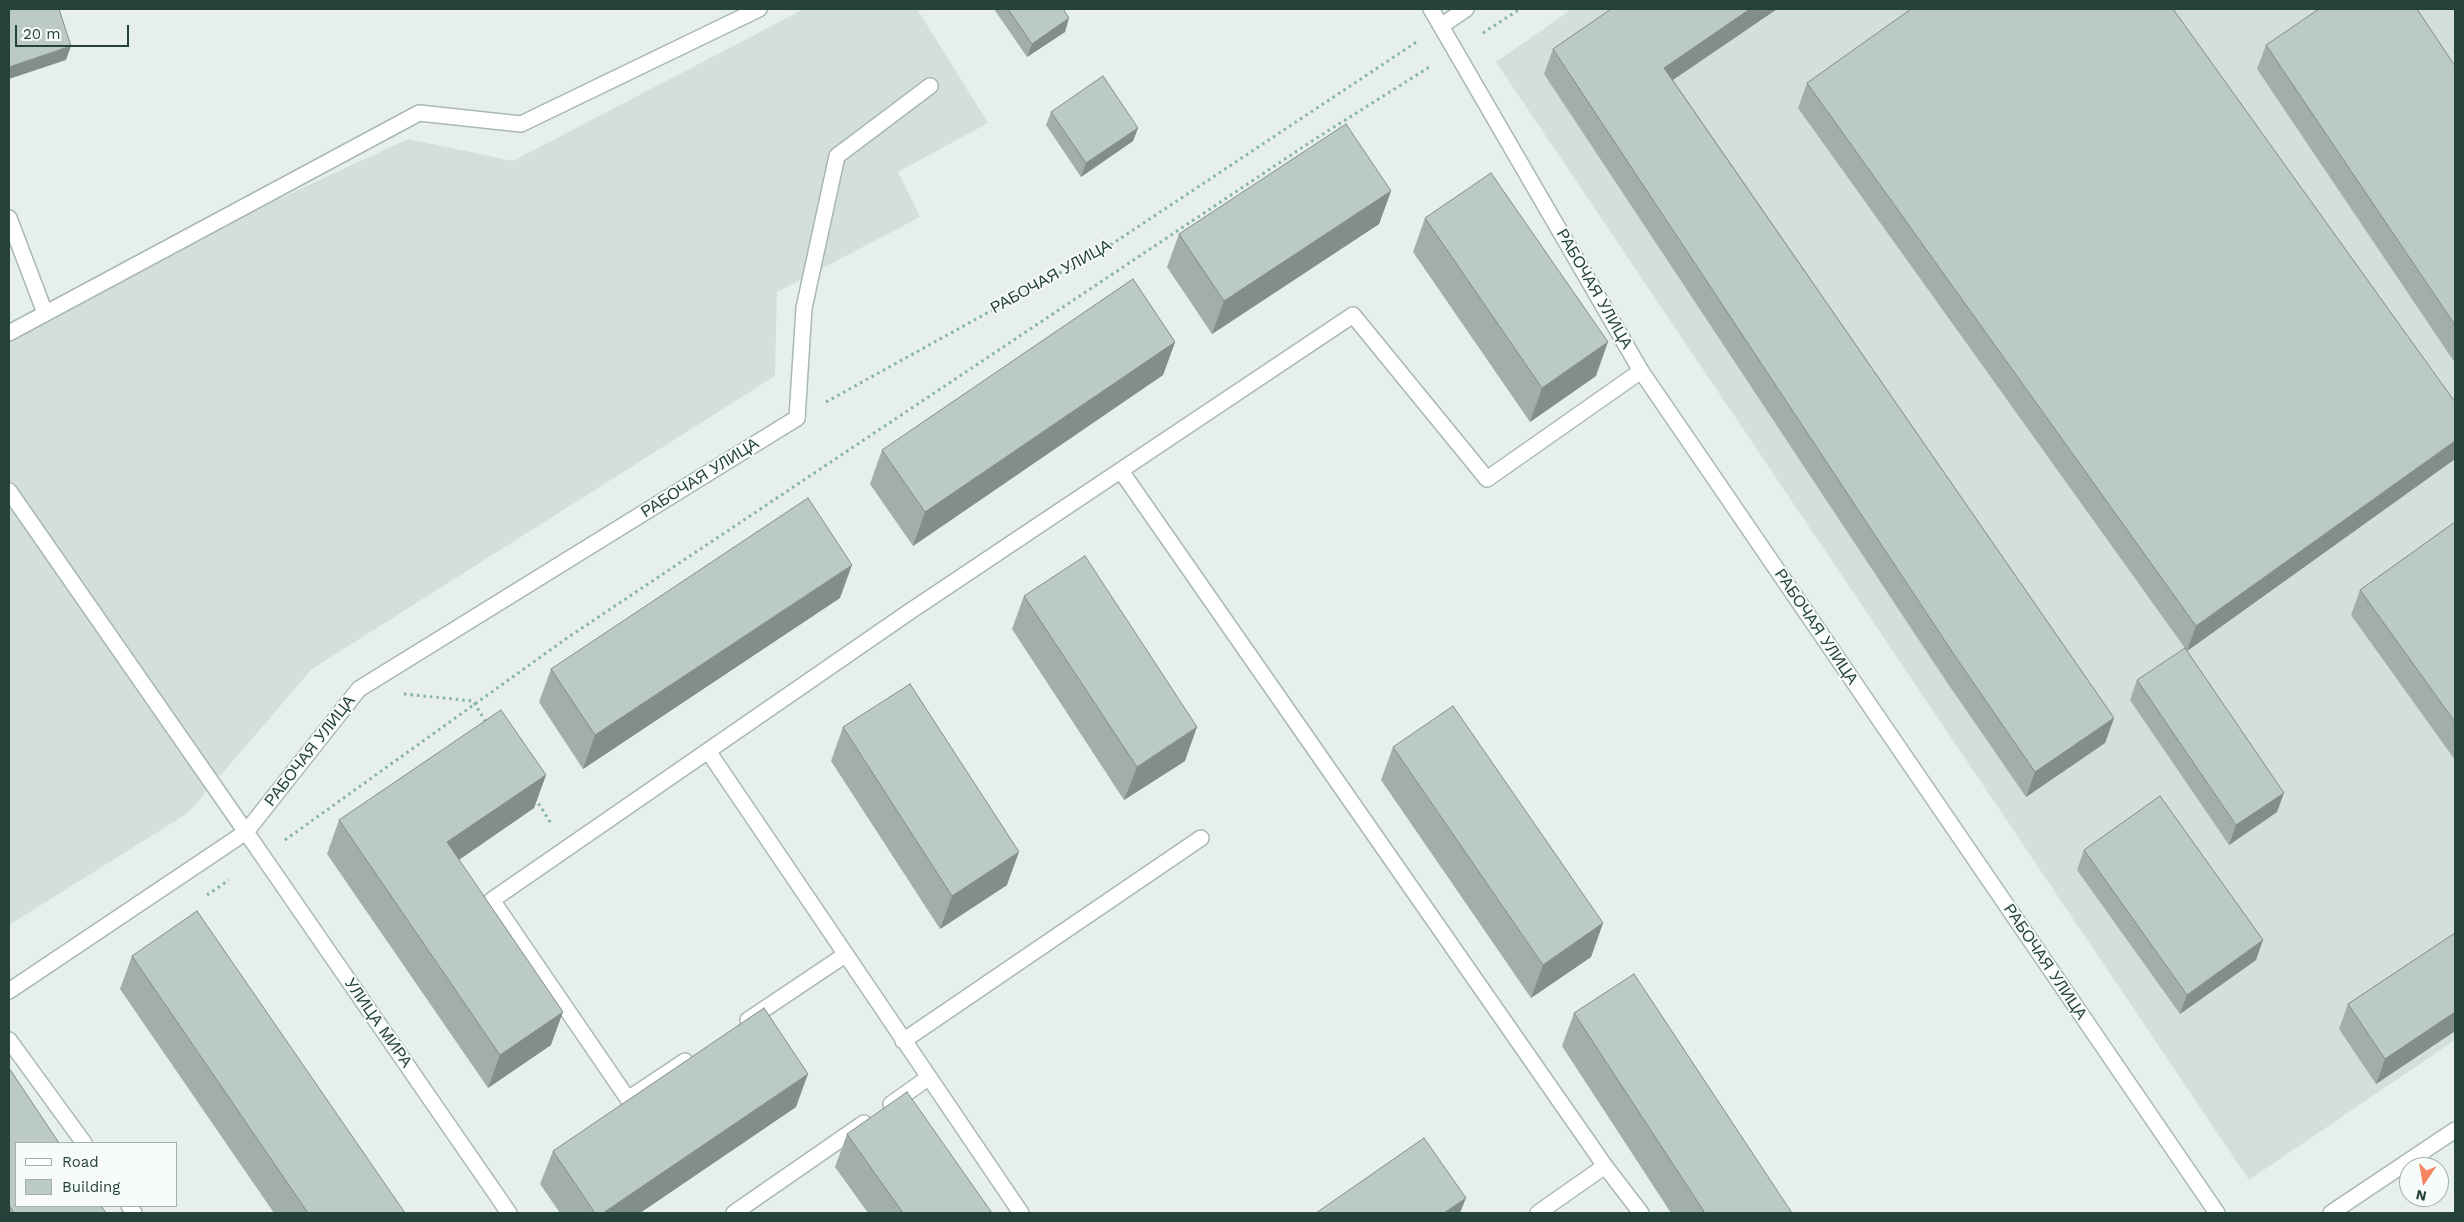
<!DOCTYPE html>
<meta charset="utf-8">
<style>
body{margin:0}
#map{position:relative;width:2464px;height:1222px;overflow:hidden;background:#e6efeb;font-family:"Work Sans",sans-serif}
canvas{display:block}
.frame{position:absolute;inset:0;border:10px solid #24423a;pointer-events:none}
.legend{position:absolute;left:15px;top:1142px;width:162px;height:65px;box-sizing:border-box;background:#f7fbf9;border:1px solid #a3b1ad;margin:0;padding:6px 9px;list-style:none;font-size:15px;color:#24423a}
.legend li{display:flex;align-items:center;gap:10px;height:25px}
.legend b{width:25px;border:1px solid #a3b1ad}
.north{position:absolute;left:2399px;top:1157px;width:50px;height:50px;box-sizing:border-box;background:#f7fbf9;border:1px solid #a3b1ad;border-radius:50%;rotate:192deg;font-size:14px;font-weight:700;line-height:20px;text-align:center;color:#24423a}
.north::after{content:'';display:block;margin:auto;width:18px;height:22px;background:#f4845f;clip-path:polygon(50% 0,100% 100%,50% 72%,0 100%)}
.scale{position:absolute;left:15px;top:25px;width:114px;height:22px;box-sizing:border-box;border:2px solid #24423a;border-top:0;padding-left:6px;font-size:15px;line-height:18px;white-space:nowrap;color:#24423a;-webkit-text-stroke:4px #f7fbf9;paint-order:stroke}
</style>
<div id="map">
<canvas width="2464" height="1222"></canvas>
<div class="frame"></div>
<ul class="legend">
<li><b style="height:6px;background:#fff"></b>Road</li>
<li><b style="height:14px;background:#bbcac4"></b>Building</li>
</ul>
<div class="north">N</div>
<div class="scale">20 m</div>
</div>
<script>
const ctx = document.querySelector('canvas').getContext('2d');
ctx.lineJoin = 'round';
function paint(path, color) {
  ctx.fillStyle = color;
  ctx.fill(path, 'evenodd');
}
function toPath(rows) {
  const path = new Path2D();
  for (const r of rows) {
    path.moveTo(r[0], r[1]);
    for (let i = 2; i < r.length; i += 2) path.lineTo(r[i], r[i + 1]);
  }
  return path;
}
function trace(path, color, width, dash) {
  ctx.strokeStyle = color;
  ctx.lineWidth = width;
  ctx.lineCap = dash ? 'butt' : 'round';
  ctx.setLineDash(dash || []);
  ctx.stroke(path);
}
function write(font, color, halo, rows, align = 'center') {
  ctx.font = font + ' "Work Sans",sans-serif';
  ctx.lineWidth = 4;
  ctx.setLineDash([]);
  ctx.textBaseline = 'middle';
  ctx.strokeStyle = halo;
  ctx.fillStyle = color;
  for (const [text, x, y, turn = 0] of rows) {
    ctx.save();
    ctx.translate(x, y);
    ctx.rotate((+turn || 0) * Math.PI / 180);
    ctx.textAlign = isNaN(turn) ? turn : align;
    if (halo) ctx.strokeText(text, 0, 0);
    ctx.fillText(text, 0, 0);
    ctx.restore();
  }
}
paint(toPath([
 [804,9,917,9,988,123,898,172,920,217,777,292,775,376,312,669,188,813,9,925,9,324,408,139,513,161],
 [1572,9,2455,9,2455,1040,2249,1180,1496,62]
]), '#d4dfda');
const service = toPath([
 [9,333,419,113,521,124,759,9],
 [797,418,804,308,837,156,930,86],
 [1121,471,1605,1166],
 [9,491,246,832],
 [708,751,1021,1213],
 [748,1020,845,955],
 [9,1040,84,1143],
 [903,1041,1201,838],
 [685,1061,628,1099,492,900,909,612,1353,315,1487,479,1641,371],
 [891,1104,928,1078],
 [129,1206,134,1213],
 [734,1213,864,1123],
 [1538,1213,1605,1166,1641,1213]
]);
const minor = toPath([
 [1431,9,1641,371,2217,1213],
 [1441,26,1466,9],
 [9,218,45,313],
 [246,832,509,1213],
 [9,991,246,832,359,689,797,418],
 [2331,1213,2455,1130]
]);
trace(service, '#a8b8b2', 18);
trace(minor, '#a8b8b2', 18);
trace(toPath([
 [1483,33,1520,9],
 [826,402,1112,244,1418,41],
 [404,694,473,701,487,724],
 [535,798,552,825],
 [285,840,567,638,1315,139,1431,66],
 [207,895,229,880]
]), '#86b3a5', 3, [2.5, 4]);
trace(service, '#fff', 15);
trace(minor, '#fff', 15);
paint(toPath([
 [994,9,1063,9,1065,32,1027,57],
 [1611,9,1777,9,1673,80,2114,718,2105,743,2026,797,1946,681,1544,74,1553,49],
 [2266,45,2455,66,2455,363,2257,69],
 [1807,83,2455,402,2455,459,2187,651,1798,108],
 [1051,112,1138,128,1133,141,1081,177,1046,125],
 [1391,191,1379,224,1212,334,1167,267,1179,234],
 [1425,218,1596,376,1530,422,1413,252],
 [1175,342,1163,375,913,546,870,484,882,450],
 [2455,522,2455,760,2351,615,2360,590],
 [1024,596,1185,761,1124,800,1012,629],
 [840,598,583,769,539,702,551,669],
 [2137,680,2277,812,2229,845,2130,700],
 [843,727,1007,885,940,929,831,761],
 [1393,747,1603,923,1591,957,1531,998,1381,780],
 [546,775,534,808,459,860,551,1045,488,1088,327,854,339,820],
 [2084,850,2256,960,2180,1014,2077,870],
 [2455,933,2455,1031,2376,1084,2339,1029,2348,1004],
 [132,956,405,1213,274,1213,120,989],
 [1574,1013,1792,1213,1671,1213,1562,1046],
 [9,1068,106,1213,9,1213],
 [796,1107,640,1213,560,1213,540,1184,553,1151],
 [847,1134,992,1213,868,1213,835,1167]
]), '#a1aea9');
paint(toPath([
 [1750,9,1777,9,1655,92,1664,68],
 [1069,18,1065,32,1027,57,1032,44],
 [71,46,66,60,9,79,9,67],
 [1138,128,1133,141,1081,177,1086,163],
 [1391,191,1379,224,1212,334,1224,301],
 [1175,342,1163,375,913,546,925,512],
 [1608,342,1596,376,1530,422,1542,388],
 [2455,441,2455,459,2187,651,2196,626],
 [852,565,840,598,583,769,595,735],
 [2114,718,2105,743,2026,797,2035,772],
 [1197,727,1185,761,1124,800,1137,767],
 [546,775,534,808,435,876,447,842],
 [2284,793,2277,812,2229,845,2236,825],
 [1019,852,1007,885,940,929,952,896],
 [1603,923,1591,957,1531,998,1543,965],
 [2263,940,2256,960,2180,1014,2187,995],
 [563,1012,551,1045,488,1088,500,1055],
 [2455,1012,2455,1031,2376,1084,2385,1059],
 [808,1074,796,1107,640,1213,603,1213],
 [1466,1198,1460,1213,1444,1213]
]), '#838d89');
const building = toPath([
 [9,9,59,9,71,46,9,67,9,9],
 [1008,9,1063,9,1069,18,1032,44,1008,9],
 [1611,9,1750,9,1664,68,2114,718,2035,772,1955,656,1553,49,1611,9],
 [1911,9,2173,9,2455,402,2455,441,2196,626,1807,83,1911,9],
 [2319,9,2417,9,2455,66,2455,325,2266,45,2319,9],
 [1103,76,1138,128,1086,163,1051,112,1103,76],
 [1346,124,1391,191,1224,301,1179,234,1346,124],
 [1491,173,1608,342,1542,388,1425,218,1491,173],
 [1133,279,1175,342,925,512,882,450,1133,279],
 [808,498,852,565,595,735,551,669,808,498],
 [2455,522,2455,722,2360,590,2455,522],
 [1085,556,1197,727,1137,767,1024,596,1085,556],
 [2185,648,2284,793,2236,825,2137,680,2185,648],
 [910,684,1019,852,952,896,843,727,910,684],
 [1453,706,1603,923,1543,965,1393,747,1453,706],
 [501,710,546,775,447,842,563,1012,500,1055,339,820,501,710],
 [2160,796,2263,940,2187,995,2084,850,2160,796],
 [197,911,405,1213,308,1213,132,956,197,911],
 [2455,933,2455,1012,2385,1059,2348,1004,2455,933],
 [1634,974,1792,1213,1705,1213,1574,1013,1634,974],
 [764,1008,808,1074,603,1213,595,1213,553,1151,764,1008],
 [9,1068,59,1143,16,1143,16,1206,101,1206,106,1213,14,1213,9,1205,9,1068],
 [907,1092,992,1213,903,1213,847,1134,907,1092],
 [1424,1138,1466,1198,1444,1213,1316,1213,1424,1138]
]);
paint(building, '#bbcac4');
trace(building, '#838d89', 1);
write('16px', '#24423a', '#f7fbf9', [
 ["РАБОЧАЯ УЛИЦА",1051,277,-29],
 ["РАБОЧАЯ УЛИЦА",1594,289,60],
 ["РАБОЧАЯ УЛИЦА",700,478,-32],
 ["РАБОЧАЯ УЛИЦА",1816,627,56],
 ["РАБОЧАЯ УЛИЦА",310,751,-52],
 ["РАБОЧАЯ УЛИЦА",2045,962,56],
 ["УЛИЦА МИРА",378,1023,55]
]);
</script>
